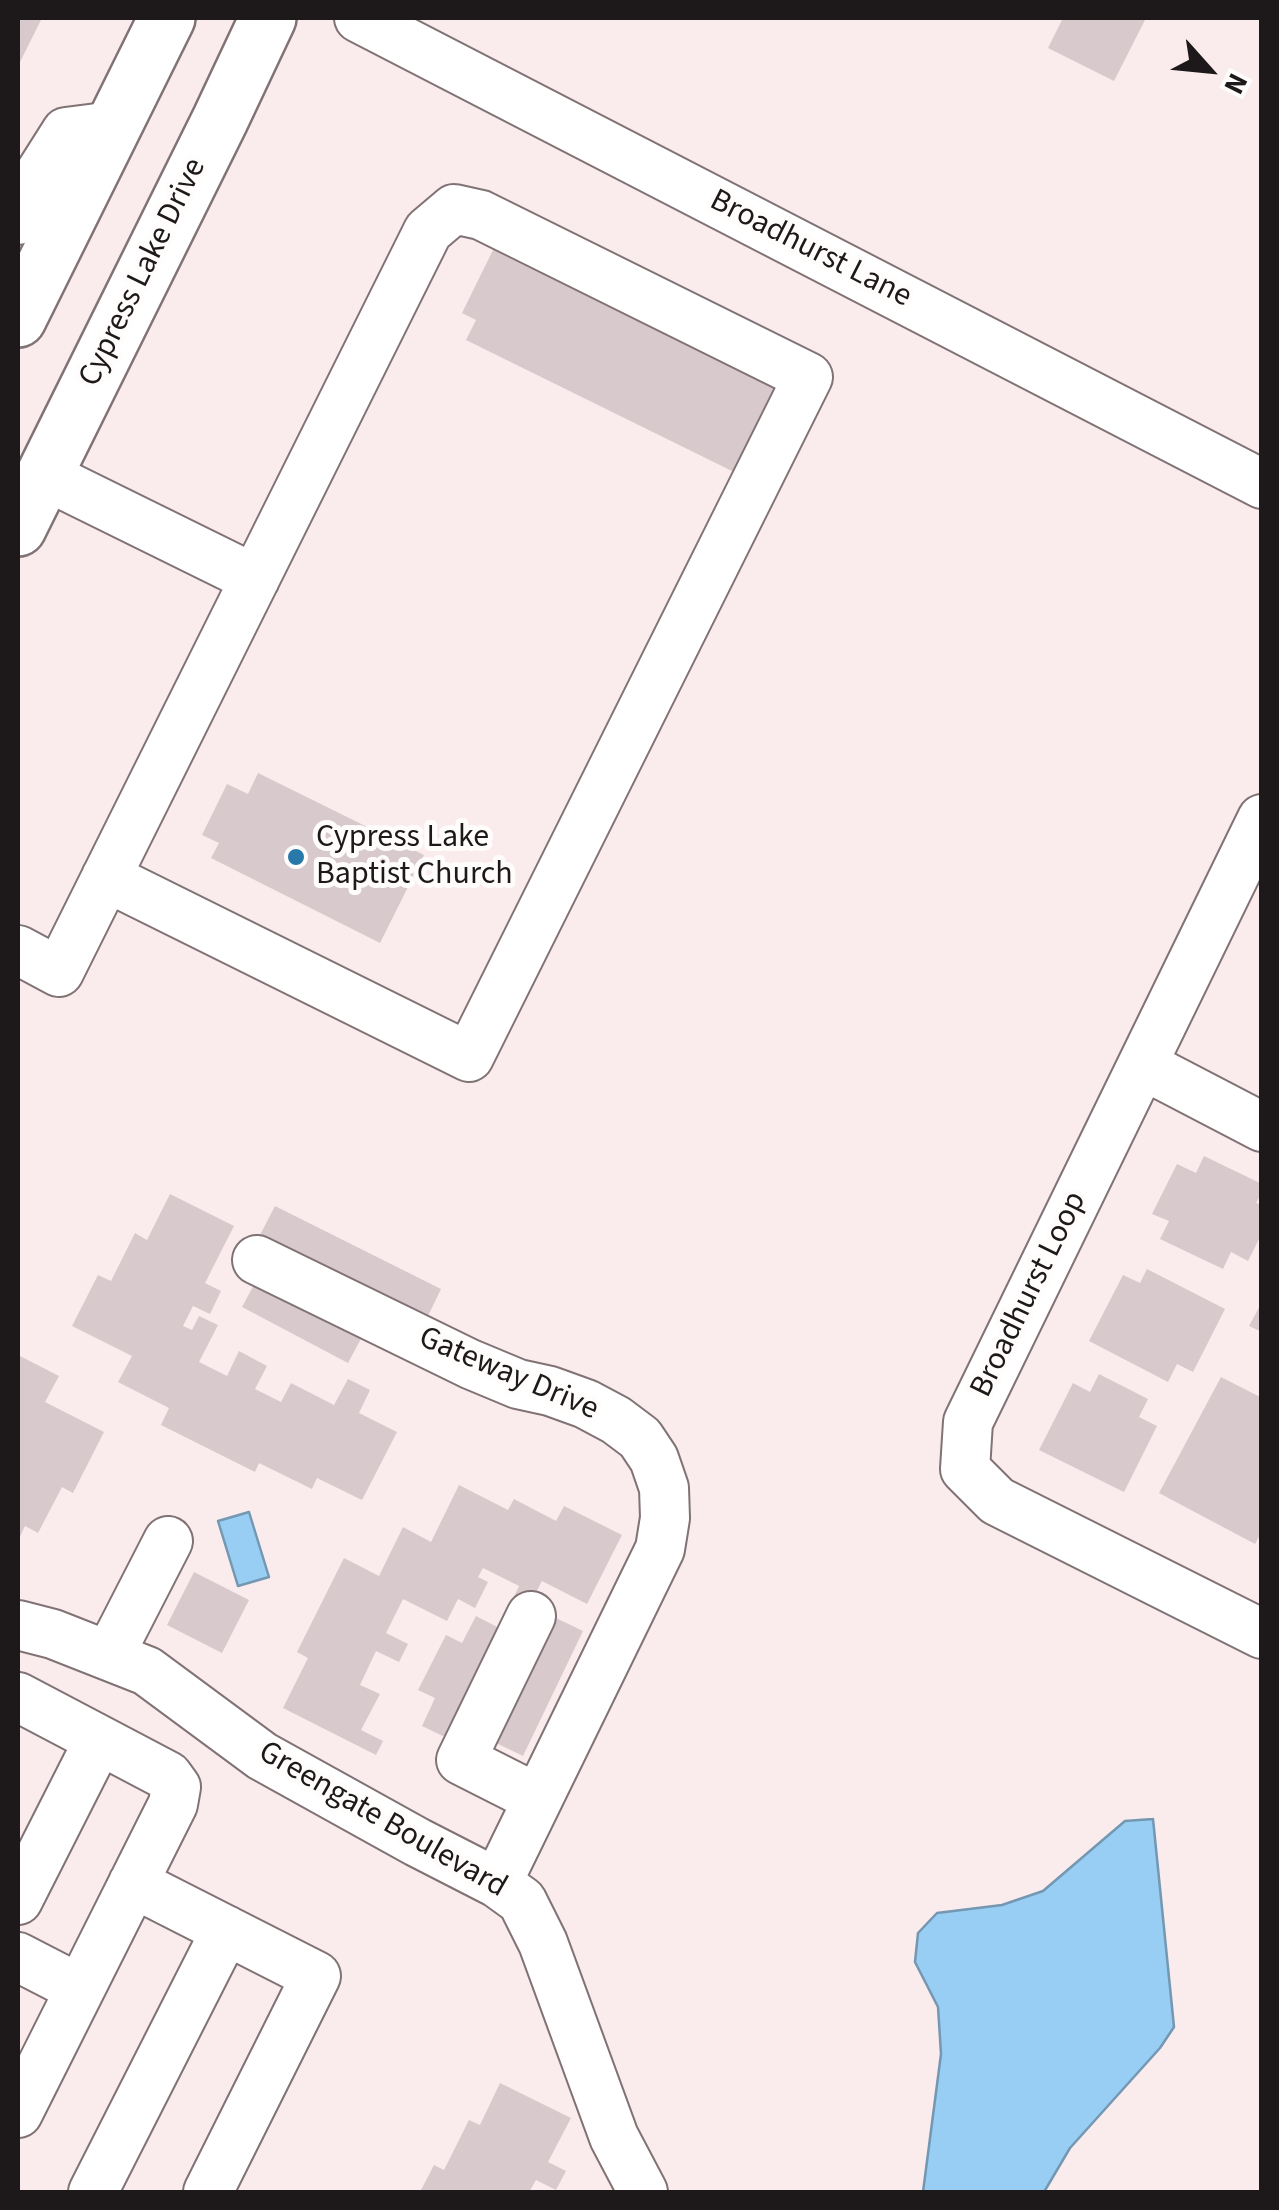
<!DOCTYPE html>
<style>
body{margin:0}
#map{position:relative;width:1279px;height:2210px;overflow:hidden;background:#faebed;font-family:"Source Sans 3",sans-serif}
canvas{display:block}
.frame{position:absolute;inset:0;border:20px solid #1d1819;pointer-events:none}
.north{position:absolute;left:1159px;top:20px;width:100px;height:100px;-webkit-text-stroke:8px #fffcfc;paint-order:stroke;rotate:117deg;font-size:28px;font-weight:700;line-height:40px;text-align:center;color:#1d1819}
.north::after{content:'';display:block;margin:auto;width:35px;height:45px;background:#1d1819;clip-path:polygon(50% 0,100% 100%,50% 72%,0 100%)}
</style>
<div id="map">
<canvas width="1279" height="2210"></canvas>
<div class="frame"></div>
<div class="north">N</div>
</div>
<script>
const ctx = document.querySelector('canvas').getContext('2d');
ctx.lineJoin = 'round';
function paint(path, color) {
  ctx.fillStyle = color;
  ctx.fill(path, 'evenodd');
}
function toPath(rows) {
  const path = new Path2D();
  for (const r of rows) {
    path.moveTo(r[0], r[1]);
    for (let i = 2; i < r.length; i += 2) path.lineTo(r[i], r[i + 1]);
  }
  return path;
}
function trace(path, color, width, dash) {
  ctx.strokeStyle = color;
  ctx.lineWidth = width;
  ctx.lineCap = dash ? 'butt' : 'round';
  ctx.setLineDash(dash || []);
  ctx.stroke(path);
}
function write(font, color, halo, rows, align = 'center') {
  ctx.font = font + ' "Source Sans 3",sans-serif';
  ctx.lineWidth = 10;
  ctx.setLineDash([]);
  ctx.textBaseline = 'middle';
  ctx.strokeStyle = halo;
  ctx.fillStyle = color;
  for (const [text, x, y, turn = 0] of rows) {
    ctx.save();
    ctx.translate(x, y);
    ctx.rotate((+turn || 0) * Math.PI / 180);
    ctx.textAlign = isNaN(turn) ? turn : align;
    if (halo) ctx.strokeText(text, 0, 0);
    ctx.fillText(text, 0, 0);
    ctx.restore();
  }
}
const water = toPath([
 [249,1512,269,1577,238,1586,218,1521,249,1512],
 [1153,1819,1174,2027,1160,2048,1070,2148,1044,2192,923,2192,941,2054,938,2007,915,1962,918,1933,937,1913,1002,1905,1043,1891,1125,1821,1153,1819]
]);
paint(water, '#99cef4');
trace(water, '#7497b2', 2.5);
paint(toPath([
 [18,18,42,18,18,66],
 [1063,18,1146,18,1114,81,1048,48],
 [493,250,779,391,738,474,466,340,476,320,462,313],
 [258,773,424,855,380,943,211,858,219,843,202,835,227,784,248,794],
 [1204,1156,1262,1184,1262,1192,1256,1203,1262,1205,1262,1233,1248,1261,1231,1252,1223,1269,1160,1239,1169,1221,1152,1214,1177,1164,1196,1173],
 [170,1194,234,1226,205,1283,221,1291,210,1314,193,1306,183,1326,192,1330,199,1316,218,1325,199,1362,227,1376,239,1351,267,1366,255,1389,281,1402,291,1383,334,1405,348,1379,370,1390,359,1413,397,1432,362,1500,317,1478,312,1489,259,1463,255,1472,161,1425,169,1408,118,1382,132,1356,72,1326,98,1275,111,1281,135,1233,147,1240],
 [275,1206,441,1289,427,1318,260,1235],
 [1147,1269,1225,1309,1193,1372,1177,1364,1168,1382,1089,1341,1123,1275,1140,1283],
 [257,1279,363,1335,348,1363,242,1307],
 [1262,1302,1262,1332,1249,1326],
 [18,1355,59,1376,45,1402,104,1432,73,1493,62,1487,38,1533,25,1526,18,1541],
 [1099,1374,1148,1399,1139,1417,1157,1426,1124,1492,1039,1450,1073,1383,1090,1392],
 [1221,1377,1262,1398,1262,1531,1255,1544,1159,1493],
 [459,1485,508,1510,514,1499,556,1521,564,1506,622,1535,587,1604,542,1581,529,1606,513,1599,519,1586,483,1568,478,1577,488,1582,475,1608,458,1599,447,1621,403,1599,386,1633,408,1644,399,1662,376,1651,360,1685,380,1694,361,1730,383,1741,376,1755,283,1708,308,1658,297,1652,344,1558,379,1576,403,1527,431,1542],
 [194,1572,249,1600,222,1653,167,1625],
 [476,1616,503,1630,449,1739,422,1726,435,1698,418,1690,446,1635,462,1643],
 [556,1618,583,1631,523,1756,496,1743],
 [500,2083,571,2118,548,2162,566,2171,556,2190,536,2180,529,2192,420,2192,434,2165,444,2170,469,2120,480,2125]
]), '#d8c9cc');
const minor = toPath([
 [359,18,1262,484],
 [18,220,40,173,66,132,113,126],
 [44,475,255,579],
 [1262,819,968,1422,965,1469,997,1501,1262,1634],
 [18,950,59,972,428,231,454,209,481,215,808,377,469,1057,106,877],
 [1143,1065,1262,1127],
 [257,1260,470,1364,518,1384,550,1391,586,1404,616,1420,640,1438,654,1459,664,1488,665,1518,660,1549,497,1883],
 [531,1616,461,1760,538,1799],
 [18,1625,53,1634,147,1671,262,1756,417,1842,497,1883,522,1901,543,1943,614,2137,643,2192],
 [109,1656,168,1541],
 [18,1697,168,1776,176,1787,173,1804,18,2113],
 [133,1883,316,1976,208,2192],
 [18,1900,99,1740],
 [18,1957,80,1989],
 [93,2192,226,1930]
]);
const major = toPath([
 [18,319,167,18],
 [18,528,220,120,268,18]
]);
trace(minor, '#817375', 52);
trace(major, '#817375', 60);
trace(minor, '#fff', 48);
trace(major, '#fff', 55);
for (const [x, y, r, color] of [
 [296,857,10,"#2878aa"]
]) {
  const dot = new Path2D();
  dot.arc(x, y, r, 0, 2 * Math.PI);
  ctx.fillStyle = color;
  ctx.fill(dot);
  trace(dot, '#fffcfc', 4);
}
write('32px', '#1d1819', '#fffcfc', [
 ["Broadhurst Lane",810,250,27],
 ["Cypress Lake Drive",144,273,-64],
 ["Broadhurst Loop",1030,1295,-64],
 ["Gateway Drive",508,1375,23],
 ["Greengate Boulevard",382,1821,30]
]);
write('32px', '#1d1819', '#fffcfc', [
 ["Cypress Lake",316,839],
 ["Baptist Church",316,876]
], 'left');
</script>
